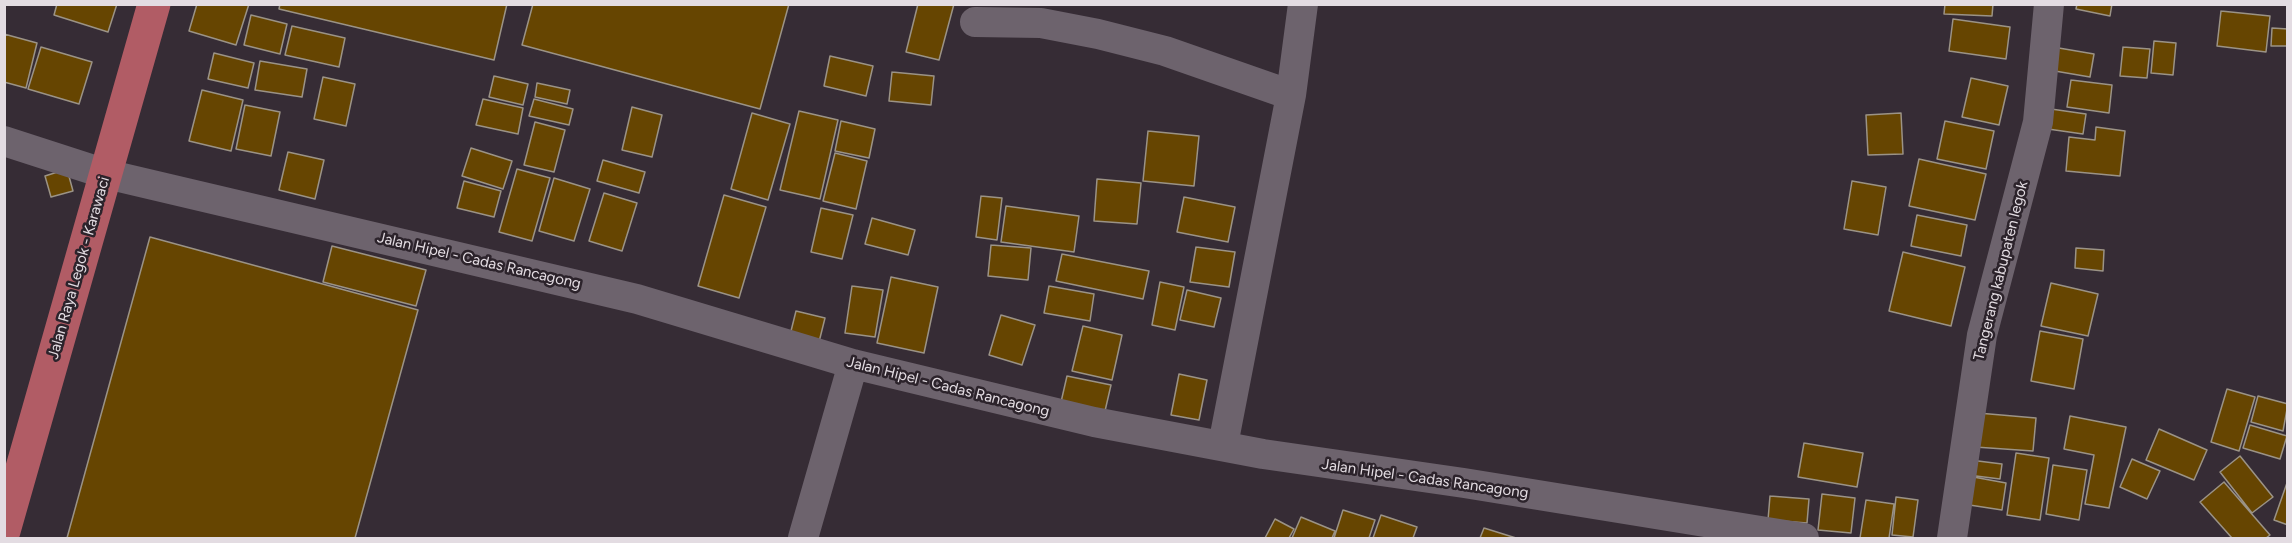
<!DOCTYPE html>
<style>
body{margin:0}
#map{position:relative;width:2292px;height:543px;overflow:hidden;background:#362c35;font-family:Figtree,sans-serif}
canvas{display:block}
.frame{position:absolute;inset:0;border:6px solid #e3dce2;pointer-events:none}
</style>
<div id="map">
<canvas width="2292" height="543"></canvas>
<div class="frame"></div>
</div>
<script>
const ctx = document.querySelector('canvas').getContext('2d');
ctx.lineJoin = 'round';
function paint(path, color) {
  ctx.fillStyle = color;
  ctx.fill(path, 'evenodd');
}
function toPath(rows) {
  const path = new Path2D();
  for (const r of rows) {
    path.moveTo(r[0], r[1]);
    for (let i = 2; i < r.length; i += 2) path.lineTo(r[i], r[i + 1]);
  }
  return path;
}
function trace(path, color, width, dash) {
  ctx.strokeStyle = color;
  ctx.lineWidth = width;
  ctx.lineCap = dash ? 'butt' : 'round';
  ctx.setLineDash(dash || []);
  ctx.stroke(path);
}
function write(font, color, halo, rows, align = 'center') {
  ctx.font = font + ' Figtree,sans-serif';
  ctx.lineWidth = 5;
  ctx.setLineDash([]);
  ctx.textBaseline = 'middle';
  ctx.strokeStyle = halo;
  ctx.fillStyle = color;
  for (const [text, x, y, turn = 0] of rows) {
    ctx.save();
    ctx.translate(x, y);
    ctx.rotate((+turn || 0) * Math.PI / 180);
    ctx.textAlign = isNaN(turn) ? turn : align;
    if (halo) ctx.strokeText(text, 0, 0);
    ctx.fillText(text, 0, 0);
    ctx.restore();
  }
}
const building = toPath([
 [57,4,117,4,108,32,54,15,57,4],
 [197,4,249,4,236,45,189,31,197,4],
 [280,4,507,4,494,60,279,9,280,4],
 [533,4,789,4,760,109,522,45,533,4],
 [918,4,954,4,939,60,906,52,918,4],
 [1945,4,1993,4,1992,16,1944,14,1945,4],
 [2077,4,2112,4,2110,16,2076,9,2077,4],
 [2221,11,2270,16,2266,52,2217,46,2221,11],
 [251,15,287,24,280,54,244,45,251,15],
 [1953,19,2010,27,2006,59,1949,51,1953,19],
 [292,26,345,38,339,67,285,55,292,26],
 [2272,28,2288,29,2288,46,2271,46,2272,28],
 [4,34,37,43,26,88,4,82,4,34],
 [2154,41,2176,43,2173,75,2151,73,2154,41],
 [41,47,92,62,79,104,28,89,41,47],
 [2053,47,2094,54,2090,77,2049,70,2053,47],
 [2123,47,2150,49,2147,78,2120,76,2123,47],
 [214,53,254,63,248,88,208,79,214,53],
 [830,56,873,66,866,96,824,86,830,56],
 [260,61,307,69,302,97,255,90,260,61],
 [892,72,934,76,931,105,889,101,892,72],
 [494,76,528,84,523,105,489,97,494,76],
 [323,77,355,84,346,126,314,119,323,77],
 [1971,78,2008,86,1999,125,1962,117,1971,78],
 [2071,80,2112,85,2109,113,2067,107,2071,80],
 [537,83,570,90,567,104,535,97,537,83],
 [202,90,243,100,231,151,189,141,202,90],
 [483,99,523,108,518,134,476,125,483,99],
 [534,99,573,109,569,125,529,116,534,99],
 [245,105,280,112,271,156,236,149,245,105],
 [632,107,662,115,652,157,622,150,632,107],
 [2051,109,2086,114,2083,134,2048,129,2051,109],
 [799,111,838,120,820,199,780,190,799,111],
 [752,113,790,124,768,200,731,189,752,113],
 [1901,113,1903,154,1868,155,1866,115,1901,113],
 [841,121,875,129,869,158,835,151,841,121],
 [1945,121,1994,131,1986,169,1937,159,1945,121],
 [535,122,565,130,554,172,524,165,535,122],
 [2096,127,2125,131,2120,176,2066,171,2069,137,2095,140,2096,127],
 [1148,131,1199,136,1194,186,1143,181,1148,131],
 [471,148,512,161,503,189,462,176,471,148],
 [288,152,324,160,315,199,279,190,288,152],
 [835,153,867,161,856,209,823,201,835,153],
 [1919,159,1986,174,1975,220,1909,206,1919,159],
 [603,160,645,172,639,193,597,181,603,160],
 [67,169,73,191,51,197,45,176,67,169],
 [517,169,550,178,532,241,499,232,517,169],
 [554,178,590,189,574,241,539,231,554,178],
 [1097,179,1141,183,1137,224,1094,221,1097,179],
 [464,181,501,191,494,217,457,208,464,181],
 [1852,181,1886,187,1878,235,1844,229,1852,181],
 [604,193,637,203,622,251,589,241,604,193],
 [724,195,766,207,739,298,698,286,724,195],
 [981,196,1002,198,997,240,976,237,981,196],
 [1184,197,1235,207,1228,242,1177,232,1184,197],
 [1006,206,1079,216,1074,252,1001,242,1006,206],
 [821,208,853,215,842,259,811,252,821,208],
 [1917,215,1967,225,1961,256,1911,246,1917,215],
 [872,218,915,230,908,255,865,244,872,218],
 [150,237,418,310,355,538,67,538,150,237],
 [991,245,1031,248,1028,280,988,276,991,245],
 [332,246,426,270,416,306,323,282,332,246],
 [1196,247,1235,252,1229,287,1190,282,1196,247],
 [2076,248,2104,250,2103,271,2075,268,2076,248],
 [1903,252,1965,267,1951,326,1889,311,1903,252],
 [1062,254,1149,271,1143,299,1056,281,1062,254],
 [891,277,938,287,924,353,877,343,891,277],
 [1160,282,1184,287,1175,330,1152,325,1160,282],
 [2051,283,2098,294,2088,336,2041,326,2051,283],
 [852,286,883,290,875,337,845,333,852,286],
 [1049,286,1094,294,1090,321,1044,313,1049,286],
 [1187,290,1221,298,1214,327,1180,320,1187,290],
 [796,311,825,318,819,342,790,335,796,311],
 [1001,315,1035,325,1022,365,989,355,1001,315],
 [1083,326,1122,335,1112,380,1072,371,1083,326],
 [2040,331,2083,339,2074,389,2031,381,2040,331],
 [1179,374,1207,380,1199,420,1171,415,1179,374],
 [1067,376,1111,385,1105,411,1061,402,1067,376],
 [2227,389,2255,397,2239,451,2211,442,2227,389],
 [2258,396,2288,404,2283,431,2251,422,2258,396],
 [1978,413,2036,418,2033,451,1975,447,1978,413],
 [2070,416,2126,427,2109,508,2085,504,2094,455,2064,449,2070,416],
 [2250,425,2287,436,2280,459,2243,448,2250,425],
 [2159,429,2207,450,2194,480,2146,460,2159,429],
 [1804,443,1863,453,1857,487,1798,477,1804,443],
 [2016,453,2049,458,2040,520,2007,515,2016,453],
 [2240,456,2273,497,2252,513,2220,472,2240,456],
 [2132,459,2160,471,2147,499,2120,487,2132,459],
 [1970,460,2002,464,2000,479,1968,475,1970,460],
 [2053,465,2087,470,2079,520,2046,514,2053,465],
 [1968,476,2006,483,2002,510,1963,504,1968,476],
 [2288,480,2288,525,2274,520,2288,480],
 [2224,482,2270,535,2266,538,2232,538,2200,502,2224,482],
 [1822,494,1855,498,1851,533,1818,530,1822,494],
 [1770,496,1809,499,1807,523,1768,520,1770,496],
 [1896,497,1918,500,1913,537,1892,535,1896,497],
 [1866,500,1894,504,1889,538,1860,538,1866,500],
 [1343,510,1375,520,1369,538,1334,538,1343,510],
 [1381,515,1417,527,1413,538,1373,538,1381,515],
 [1301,517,1335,531,1332,538,1292,538,1301,517],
 [1275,519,1294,529,1289,538,1265,538,1275,519],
 [1484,528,1516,538,1480,538,1484,528]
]);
paint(building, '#664501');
trace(building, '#9b9386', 1.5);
trace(toPath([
 [975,22,1041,23,1098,34,1165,51,1291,95],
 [4,141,106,174,637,299,853,364,1094,422,1263,454,1464,483,1804,538],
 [1223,445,1291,95,1303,4],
 [803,538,853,364],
 [1952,538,1982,335,2038,122,2049,4]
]), '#6d636d', 30);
trace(toPath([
 [4,531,154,4]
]), '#b15c65', 33);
write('15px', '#e3dce2', '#2c232b', [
 ["Jalan Hipel - Cadas Rancagong",479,261,13],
 ["Jalan Raya Legok - Karawaci",79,268,-74],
 ["Tangerang kabupaten legok",2001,271,-76],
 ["Jalan Hipel - Cadas Rancagong",948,387,14],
 ["Jalan Hipel - Cadas Rancagong",1425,479,8]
]);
</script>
